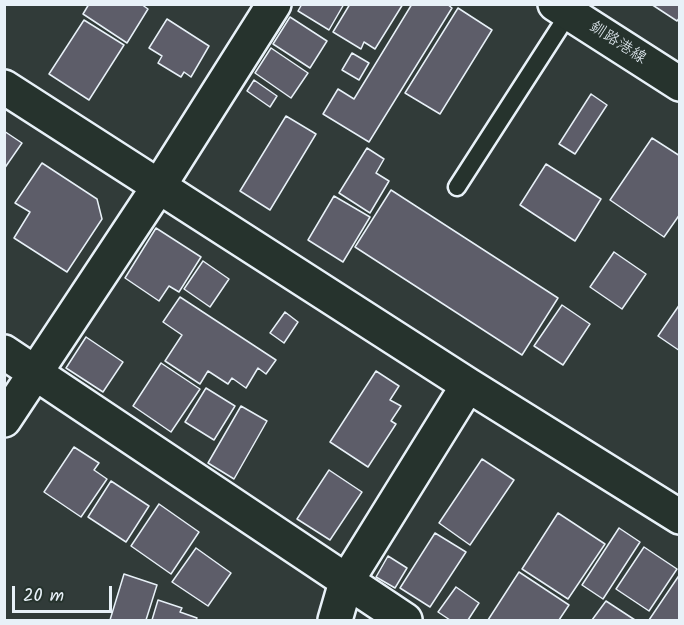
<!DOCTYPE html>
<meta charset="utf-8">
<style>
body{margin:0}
#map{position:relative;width:684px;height:625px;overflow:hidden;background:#313b39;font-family:Kalam,sans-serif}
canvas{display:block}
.frame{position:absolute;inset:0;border:6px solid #e8f1f8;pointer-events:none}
.scale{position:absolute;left:12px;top:586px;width:100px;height:27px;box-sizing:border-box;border:3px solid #e8f1f8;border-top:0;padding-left:8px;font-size:18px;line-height:21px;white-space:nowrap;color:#e8f1f8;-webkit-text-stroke:4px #26332d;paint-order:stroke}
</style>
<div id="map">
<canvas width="684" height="625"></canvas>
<div class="frame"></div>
<div class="scale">20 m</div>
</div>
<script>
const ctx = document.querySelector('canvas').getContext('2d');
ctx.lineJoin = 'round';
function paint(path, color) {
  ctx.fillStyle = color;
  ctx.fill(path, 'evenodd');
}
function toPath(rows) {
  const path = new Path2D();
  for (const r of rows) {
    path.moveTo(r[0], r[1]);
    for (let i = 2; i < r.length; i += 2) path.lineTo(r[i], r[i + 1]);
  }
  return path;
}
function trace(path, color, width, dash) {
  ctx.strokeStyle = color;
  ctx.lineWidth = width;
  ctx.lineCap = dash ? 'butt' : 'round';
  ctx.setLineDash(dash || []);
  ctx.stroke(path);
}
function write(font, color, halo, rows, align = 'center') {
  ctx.font = font + ' Kalam,"Klee One",sans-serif';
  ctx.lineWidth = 4.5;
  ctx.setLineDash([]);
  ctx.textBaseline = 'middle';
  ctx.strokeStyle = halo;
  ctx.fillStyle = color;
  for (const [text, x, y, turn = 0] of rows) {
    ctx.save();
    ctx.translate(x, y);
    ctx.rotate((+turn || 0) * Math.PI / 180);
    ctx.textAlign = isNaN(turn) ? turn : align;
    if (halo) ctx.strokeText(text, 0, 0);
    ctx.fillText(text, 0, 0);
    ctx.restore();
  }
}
const building = toPath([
 [89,4,141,4,148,9,127,43,83,14,89,4],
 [302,4,344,4,329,30,298,11,302,4],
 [350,4,403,4,375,49,364,42,361,49,333,32,350,4],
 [412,4,447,4,452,8,369,142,323,114,338,89,354,99,412,4],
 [651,4,680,4,680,17,677,21,651,4],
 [458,8,492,30,440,114,405,93,458,8],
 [290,17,327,41,310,68,273,44,290,17],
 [167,19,209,46,191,77,184,72,181,77,158,63,162,56,149,48,167,19],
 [84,20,124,45,89,100,49,74,84,20],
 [271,48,308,73,291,98,255,73,271,48],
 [352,53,369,63,359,80,342,70,352,53],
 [254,80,277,96,270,107,247,91,254,80],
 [591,94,607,105,575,154,559,144,591,94],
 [286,116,316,134,270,210,240,191,286,116],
 [4,131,22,143,4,169,4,131],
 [652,138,680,156,680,214,664,237,610,200,652,138],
 [367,148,384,159,376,173,389,181,370,213,339,193,367,148],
 [42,163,97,199,102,219,67,272,14,238,30,212,15,203,42,163],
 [546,164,601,199,575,241,520,205,546,164],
 [391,190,558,298,522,355,355,247,391,190],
 [334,196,370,217,343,262,308,240,334,196],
 [156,228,201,257,179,292,169,286,159,301,125,278,156,228],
 [614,252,646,274,622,309,590,287,614,252],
 [203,261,229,279,210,307,184,289,203,261],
 [180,297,276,360,266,374,258,368,246,388,232,378,228,384,208,371,200,384,165,361,182,335,163,322,180,297],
 [680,304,680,351,658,336,680,304],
 [562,305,590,324,563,365,534,346,562,305],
 [285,312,298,322,284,343,270,333,285,312],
 [86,337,123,362,103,392,66,368,86,337],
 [161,363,200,389,171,432,133,406,161,363],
 [376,371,399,386,390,400,401,406,391,421,396,424,368,467,330,442,376,371],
 [206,388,235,406,214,440,185,422,206,388],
 [241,406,267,421,234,479,208,463,241,406],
 [74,447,99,463,94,470,107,479,81,517,44,492,74,447],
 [482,459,514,480,470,545,439,523,482,459],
 [329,470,362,492,330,540,297,519,329,470],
 [111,481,149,506,126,542,88,517,111,481],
 [159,504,199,532,171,574,131,546,159,504],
 [558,513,605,544,568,599,522,569,558,513],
 [619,528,640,542,603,599,582,585,619,528],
 [435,533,466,552,430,607,400,588,435,533],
 [644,547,677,569,649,611,616,589,644,547],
 [196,548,231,573,208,606,172,582,196,548],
 [388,556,407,568,395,588,376,577,388,556],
 [519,572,569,605,559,620,488,620,519,572],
 [124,574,157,585,146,620,110,620,124,574],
 [680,574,680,620,649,620,680,574],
 [456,587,479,603,468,620,450,620,438,612,456,587],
 [158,600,182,608,180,612,197,618,196,620,152,620,158,600],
 [606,601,635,620,592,620,606,601]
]);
paint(building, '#5d5d69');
trace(building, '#e8f1f8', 1.5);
const lane = toPath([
 [457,187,569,13]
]);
const street = toPath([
 [4,87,468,385,680,517],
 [4,352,405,620],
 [4,420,159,186,274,4],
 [335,620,346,582,468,385]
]);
const primary = toPath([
 [555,4,680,84]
]);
trace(lane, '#e8f1f8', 21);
trace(street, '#e8f1f8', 38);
trace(primary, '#e8f1f8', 38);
trace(lane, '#26332d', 16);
trace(street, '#26332d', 33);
trace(primary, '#26332d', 33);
write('16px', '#e8f1f8', '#26332d', [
 ["釧路港線",617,44,33]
]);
</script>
